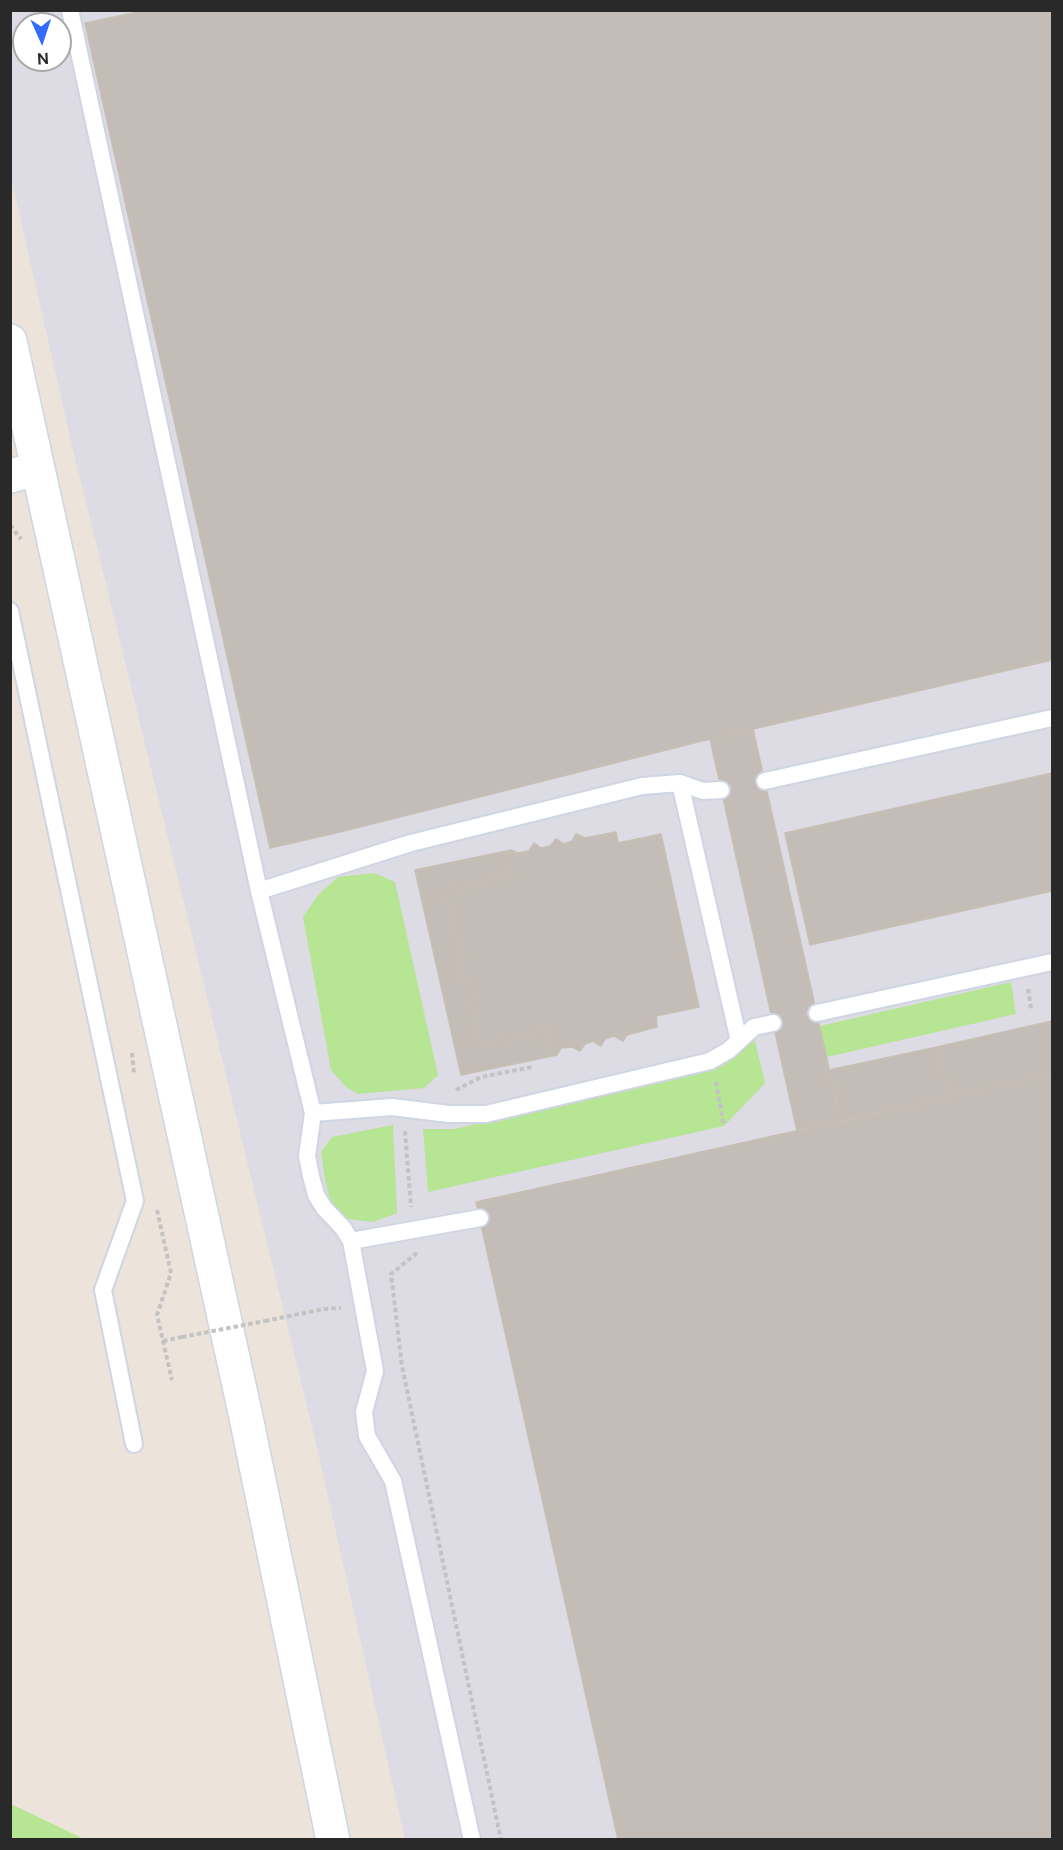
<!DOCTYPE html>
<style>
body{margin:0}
#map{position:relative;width:1063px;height:1850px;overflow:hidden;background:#ece3da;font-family:"DM Sans",sans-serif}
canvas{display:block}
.frame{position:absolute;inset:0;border:12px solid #292929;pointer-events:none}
.north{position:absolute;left:12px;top:12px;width:60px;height:60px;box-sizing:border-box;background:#fff;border:2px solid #a9a9a9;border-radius:50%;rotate:177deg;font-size:16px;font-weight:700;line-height:24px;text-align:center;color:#292929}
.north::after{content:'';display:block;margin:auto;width:21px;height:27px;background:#346bff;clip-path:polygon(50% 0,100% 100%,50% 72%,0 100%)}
</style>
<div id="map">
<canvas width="1063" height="1850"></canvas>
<div class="frame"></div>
<div class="north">N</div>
</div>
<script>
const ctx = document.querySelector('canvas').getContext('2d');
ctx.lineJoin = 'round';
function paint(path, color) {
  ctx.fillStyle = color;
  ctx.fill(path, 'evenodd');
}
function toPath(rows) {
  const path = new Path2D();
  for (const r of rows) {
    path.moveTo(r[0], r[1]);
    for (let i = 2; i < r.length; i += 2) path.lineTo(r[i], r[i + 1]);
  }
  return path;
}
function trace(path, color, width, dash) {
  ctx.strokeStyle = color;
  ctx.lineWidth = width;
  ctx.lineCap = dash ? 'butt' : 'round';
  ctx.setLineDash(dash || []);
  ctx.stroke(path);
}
paint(toPath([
 [10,11,1052,11,1052,1839,405,1839,316,1443,71,441,11,177],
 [24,24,60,24,60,60,24,60]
]), '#dddbe4');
paint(toPath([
 [374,873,395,882,438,1075,424,1088,358,1094,346,1087,331,1070,303,917,318,895,338,877],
 [1011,982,1016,1014,827,1057,820,1026],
 [754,1037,765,1083,724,1126,428,1192,423,1129,454,1129,714,1070],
 [393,1125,397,1213,373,1222,347,1219,331,1204,325,1180,321,1152,332,1137],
 [11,1804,84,1839,11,1839]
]), '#b6e594');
const building = toPath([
 [1052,10,1052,660,710,739,340,832,270,848,85,23,148,10,1052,10],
 [753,729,841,1122,797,1131,710,739,753,729],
 [1052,773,1052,891,810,945,785,833,1052,773],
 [616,832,618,843,661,834,699,1007,656,1016,657,1027,627,1035,623,1041,614,1036,605,1039,601,1046,593,1041,585,1044,580,1051,572,1047,561,1048,557,1055,543,1046,548,1039,546,1028,536,1031,532,1038,524,1034,514,1036,510,1043,502,1039,494,1040,488,1048,474,1039,479,1031,475,1011,469,1006,476,993,470,988,468,977,461,979,457,960,464,959,461,947,464,941,452,933,455,924,450,903,443,899,452,885,459,890,469,888,473,880,480,884,489,883,495,876,503,880,512,878,511,869,503,863,511,850,518,853,529,851,534,843,541,848,550,846,556,839,564,844,572,841,576,834,585,838,616,832],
 [511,850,503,863,511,869,512,878,503,880,495,876,489,883,480,884,473,880,469,888,459,890,452,885,443,899,450,903,455,924,452,933,464,941,461,947,464,959,457,960,461,979,468,977,470,988,476,993,469,1006,475,1011,479,1031,474,1039,488,1048,494,1040,502,1039,510,1043,514,1036,524,1034,532,1038,536,1031,546,1028,548,1039,543,1046,557,1055,461,1075,415,870,511,850],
 [1052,1021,1052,1074,949,1097,937,1047,1052,1021],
 [937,1047,949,1097,841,1122,829,1070,937,1047],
 [1052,1074,1052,1840,618,1840,476,1202,1052,1074]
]);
paint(building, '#c4bdb7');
trace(building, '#c7bfb4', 1.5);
const lane = toPath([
 [70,10,259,891,313,1113,307,1156,311,1176,316,1195,324,1208,343,1228,351,1241,375,1371,364,1412,367,1436,393,1481,472,1840],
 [10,611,135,1201,103,1290,134,1444],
 [765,781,1052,718],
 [680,783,739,1041],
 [259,891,411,843,642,786,680,783,703,791,721,790],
 [817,1013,1052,962],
 [313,1113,392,1107,449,1114,486,1114,710,1061,729,1050,754,1027,773,1023],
 [351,1241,480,1218]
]);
const street = toPath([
 [10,341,246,1417,333,1840],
 [10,476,37,469]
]);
trace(lane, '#cfd5e3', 20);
trace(street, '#cfd5e3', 36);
trace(toPath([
 [10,525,21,539],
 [1028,989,1031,1009],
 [132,1053,134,1073],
 [716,1082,724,1126],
 [456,1090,481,1077,532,1067],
 [405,1131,411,1207],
 [157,1210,171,1273,157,1315,172,1380],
 [417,1253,391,1274,402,1366,501,1840],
 [265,1321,324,1309,341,1308],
 [163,1341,182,1337]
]), '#c3c3c3', 4, [4.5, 3]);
trace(lane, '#fff', 16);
trace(street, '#fff', 33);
trace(toPath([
 [182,1337,265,1321]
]), '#c3c3c3', 4, [4.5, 3]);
</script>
